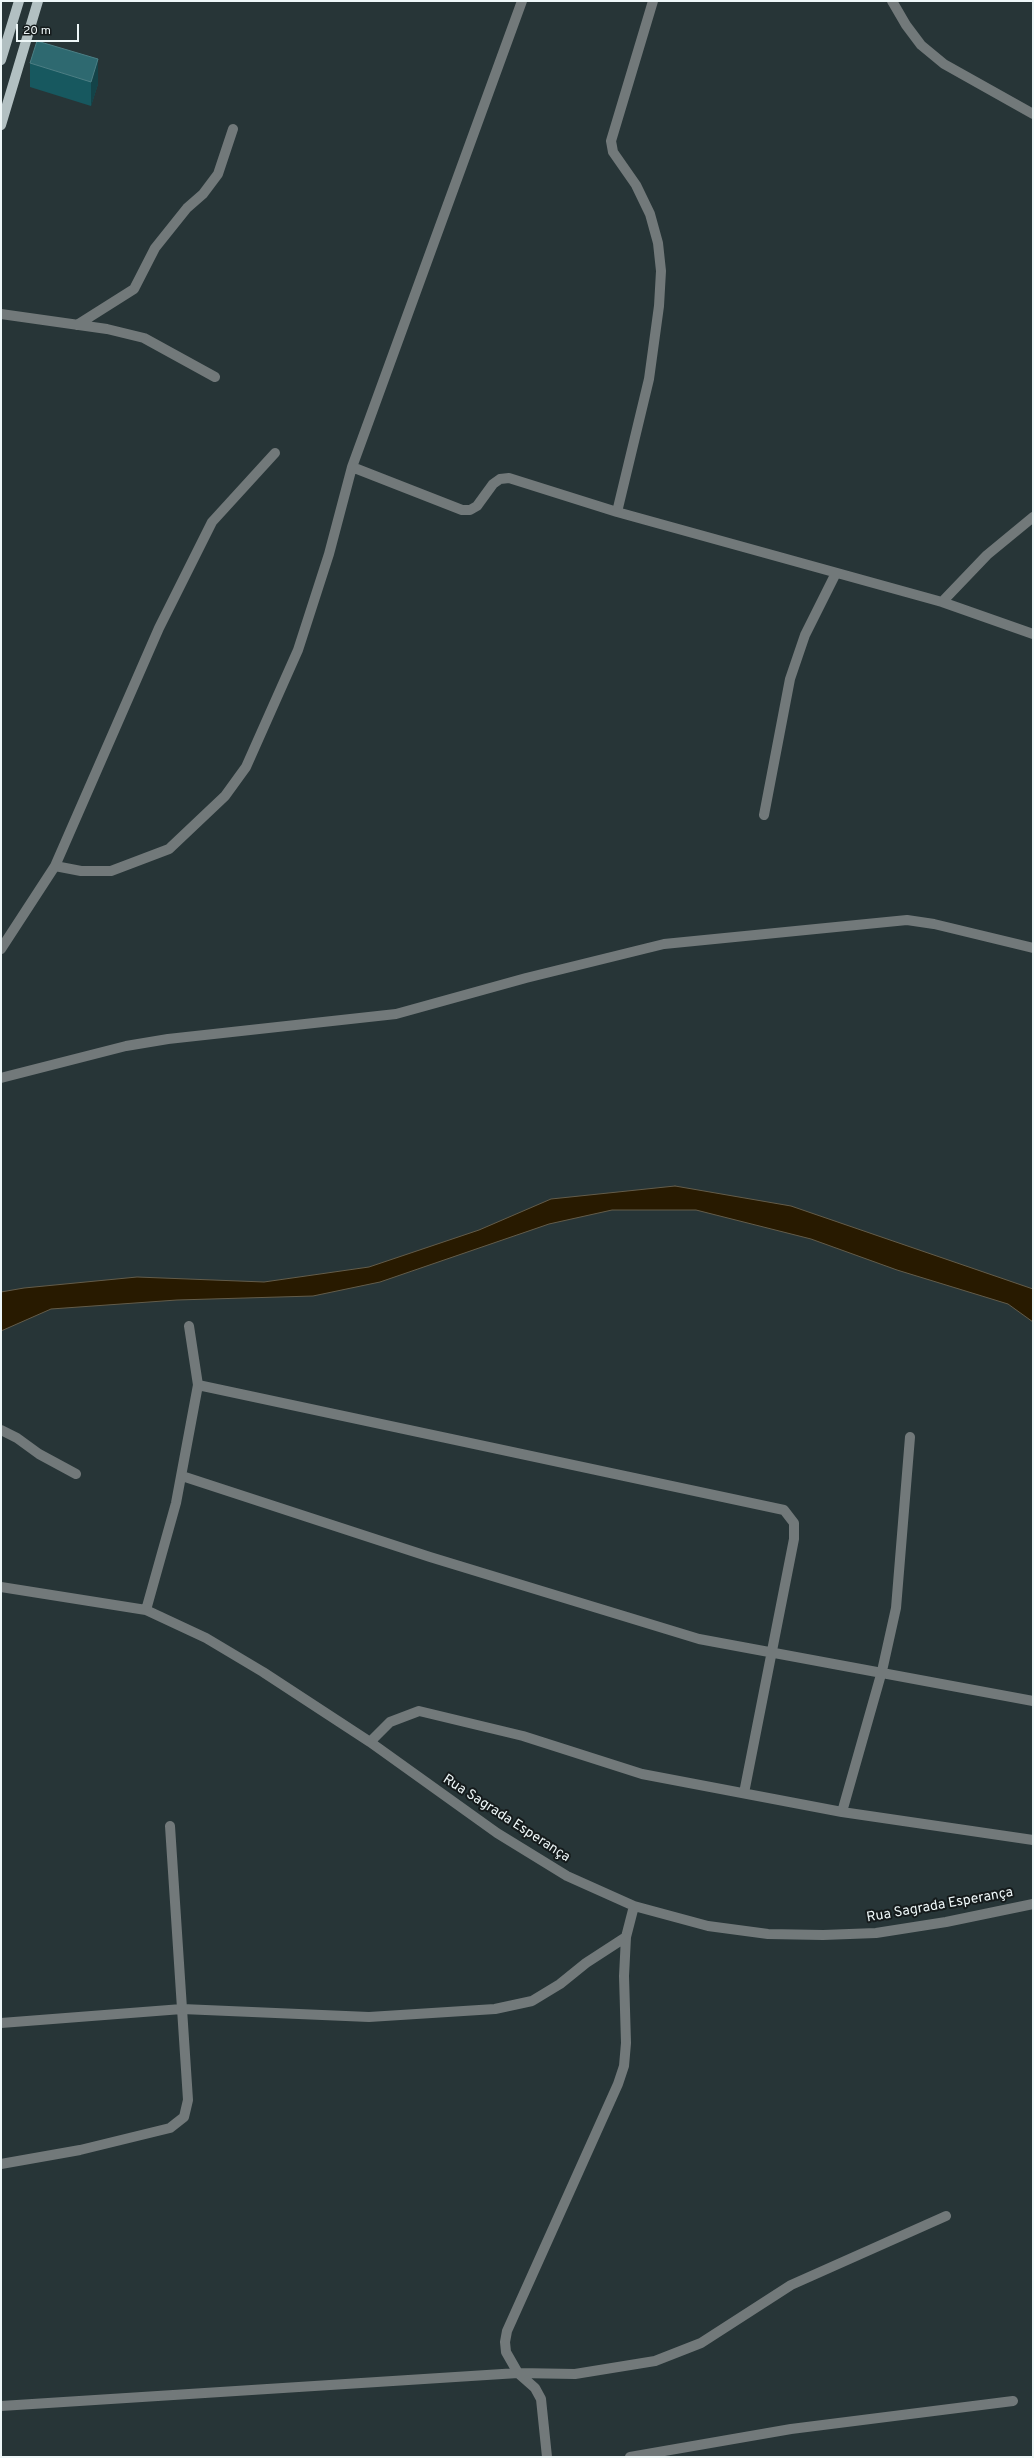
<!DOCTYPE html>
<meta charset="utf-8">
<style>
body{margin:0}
#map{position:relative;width:1034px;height:2458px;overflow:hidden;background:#273537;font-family:Overpass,sans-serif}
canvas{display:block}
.frame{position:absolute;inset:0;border:2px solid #eef7f8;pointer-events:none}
.scale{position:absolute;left:16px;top:24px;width:63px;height:18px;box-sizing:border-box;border:2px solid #eef7f8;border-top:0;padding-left:5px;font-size:12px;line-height:14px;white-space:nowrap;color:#eef7f8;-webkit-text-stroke:3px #151b1c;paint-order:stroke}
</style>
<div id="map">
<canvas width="1034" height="2458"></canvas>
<div class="frame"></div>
<div class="scale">20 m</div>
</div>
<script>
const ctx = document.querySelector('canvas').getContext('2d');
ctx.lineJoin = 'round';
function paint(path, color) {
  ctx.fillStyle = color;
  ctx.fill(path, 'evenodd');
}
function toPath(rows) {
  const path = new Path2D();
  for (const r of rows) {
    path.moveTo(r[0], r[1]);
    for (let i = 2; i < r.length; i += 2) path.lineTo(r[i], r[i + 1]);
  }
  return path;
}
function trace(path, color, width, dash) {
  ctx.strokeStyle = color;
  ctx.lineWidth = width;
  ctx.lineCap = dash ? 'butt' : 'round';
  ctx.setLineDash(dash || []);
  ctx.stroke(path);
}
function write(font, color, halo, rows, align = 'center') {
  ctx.font = font + ' Overpass,sans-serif';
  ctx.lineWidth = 4;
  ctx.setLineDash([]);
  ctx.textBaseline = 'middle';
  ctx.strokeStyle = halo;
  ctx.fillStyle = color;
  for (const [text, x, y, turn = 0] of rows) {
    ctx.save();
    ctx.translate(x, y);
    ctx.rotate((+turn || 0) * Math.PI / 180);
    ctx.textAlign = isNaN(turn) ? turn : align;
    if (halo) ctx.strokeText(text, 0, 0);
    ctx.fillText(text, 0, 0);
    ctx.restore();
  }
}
const water = toPath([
 [675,1186,791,1206,1033,1289,1033,1322,1008,1304,897,1270,811,1239,696,1210,612,1210,549,1224,380,1282,313,1296,177,1300,51,1309,1,1331,1,1292,24,1288,137,1277,264,1282,369,1267,479,1230,551,1199,675,1186]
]);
paint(water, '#281a00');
trace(water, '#635c4a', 1);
trace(toPath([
 [892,1,906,25,921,45,944,64,1033,114],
 [1,314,107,329,144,338,215,377],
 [77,325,134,289,155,248,187,208,203,194,218,174,233,129],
 [352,467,462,510,470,510,477,506,493,484,500,479,509,478,617,512,942,602,1033,634],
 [617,512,649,379,659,306,661,271,658,243,650,214,636,185,613,152,611,141,653,1],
 [942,602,987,555,1033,517],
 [764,815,790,679,805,635,836,573],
 [55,866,81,871,111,871,169,849,225,796,246,767,298,650,329,554,352,467,522,1],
 [1,949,55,866,159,628,212,522,275,453],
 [1,1078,126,1046,168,1039,396,1014,526,978,664,944,907,920,934,924,1033,948],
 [198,1385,784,1510,794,1523,794,1539,744,1793],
 [1,1430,17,1438,39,1454,76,1474],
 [182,1476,430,1557,699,1639,1033,1701],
 [1,1587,146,1610,206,1638,263,1672,370,1742,497,1833,567,1876,634,1906,708,1926,768,1934,823,1935,876,1933,946,1922,1033,1904],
 [146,1610,176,1503,198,1385,189,1326],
 [370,1742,390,1722,419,1711,523,1736,642,1774,842,1812,1033,1840],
 [842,1812,882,1671,896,1608,910,1437],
 [1,2023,182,2009,369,2017,495,2009,532,2001,560,1984,586,1963,626,1937],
 [1,2164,80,2150,170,2128,184,2117,188,2100,170,1826],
 [1,2406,518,2373,575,2374,655,2361,701,2343,791,2285,946,2216],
 [547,2457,541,2399,535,2388,518,2373,506,2352,505,2342,507,2331,618,2084,624,2066,626,2043,624,1976,626,1937,634,1906],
 [630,2457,791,2429,1013,2401]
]), '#72797a', 10);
trace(toPath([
 [1,60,19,1],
 [1,125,38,1]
]), '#b2c0c2', 10);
paint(toPath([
 [30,63,98,84,91,106,30,87]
]), '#17585f');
paint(toPath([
 [98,59,98,84,91,106,91,82]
]), '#144348');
const building = toPath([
 [37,41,98,59,91,82,30,63,37,41]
]);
paint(building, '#2e6970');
trace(building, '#4c7f85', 1);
write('14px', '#eef7f8', '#151b1c', [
 ["Rua Sagrada Esperança",506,1819,33],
 ["Rua Sagrada Esperança",940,1906,-10]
]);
</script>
